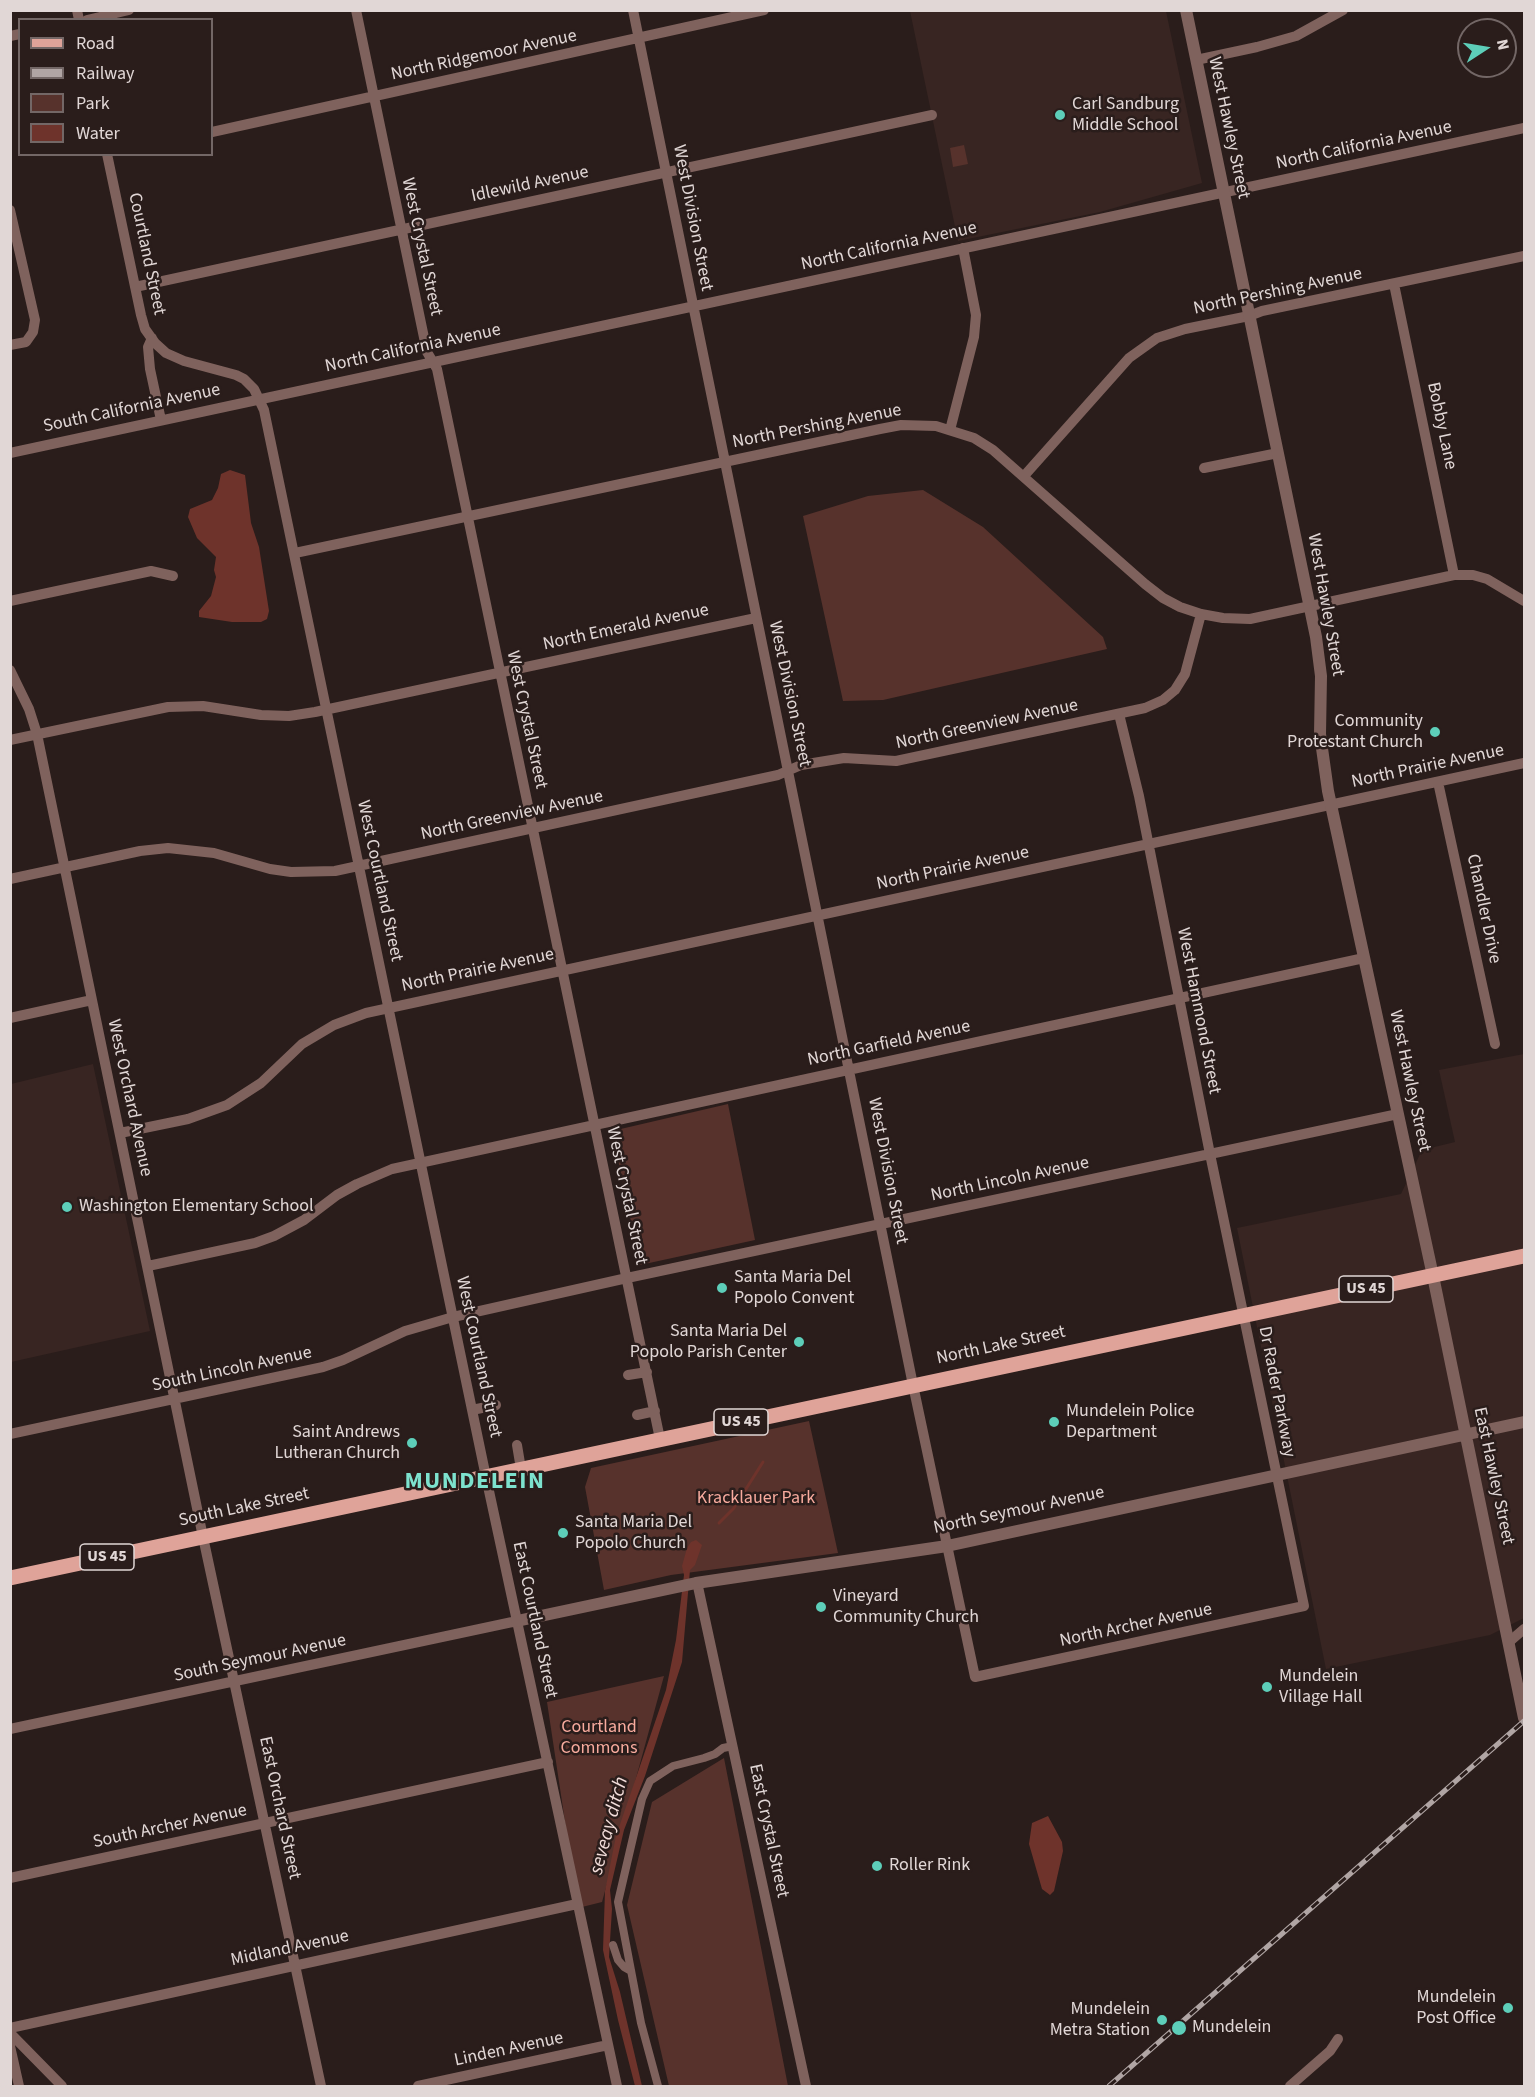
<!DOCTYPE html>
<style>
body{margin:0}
#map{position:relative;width:1535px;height:2097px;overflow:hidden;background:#2a1d1b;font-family:"Source Sans 3",sans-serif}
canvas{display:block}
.frame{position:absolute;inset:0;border:12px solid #e1d7d6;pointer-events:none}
.legend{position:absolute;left:18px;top:18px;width:195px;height:138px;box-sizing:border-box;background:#2a1d1b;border:2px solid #736766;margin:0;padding:8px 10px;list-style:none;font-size:18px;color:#e1d7d6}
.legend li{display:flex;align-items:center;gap:12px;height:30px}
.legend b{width:30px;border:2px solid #736766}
.north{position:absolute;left:1457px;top:18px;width:60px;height:60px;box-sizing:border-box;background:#2a1d1b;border:2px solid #736766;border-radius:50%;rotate:78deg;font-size:16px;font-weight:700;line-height:24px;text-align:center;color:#e1d7d6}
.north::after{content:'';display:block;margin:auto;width:21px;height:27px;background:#5dceb9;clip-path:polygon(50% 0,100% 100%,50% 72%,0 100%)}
</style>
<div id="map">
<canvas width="1535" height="2097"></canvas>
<div class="frame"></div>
<ul class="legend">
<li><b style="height:8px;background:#dfa399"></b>Road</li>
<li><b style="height:8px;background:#b0a5a4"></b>Railway</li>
<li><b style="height:16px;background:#57322c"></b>Park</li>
<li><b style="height:16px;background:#6e332b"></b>Water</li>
</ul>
<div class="north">N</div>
</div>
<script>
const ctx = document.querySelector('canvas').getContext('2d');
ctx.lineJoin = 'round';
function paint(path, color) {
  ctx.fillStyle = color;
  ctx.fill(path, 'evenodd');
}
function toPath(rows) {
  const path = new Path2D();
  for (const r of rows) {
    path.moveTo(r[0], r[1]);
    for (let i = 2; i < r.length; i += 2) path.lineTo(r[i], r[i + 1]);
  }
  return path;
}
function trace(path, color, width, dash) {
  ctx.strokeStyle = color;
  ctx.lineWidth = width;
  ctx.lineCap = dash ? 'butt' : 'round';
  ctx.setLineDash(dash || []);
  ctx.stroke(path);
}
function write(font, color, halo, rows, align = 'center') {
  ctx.font = font + ' "Source Sans 3",sans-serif';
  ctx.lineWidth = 5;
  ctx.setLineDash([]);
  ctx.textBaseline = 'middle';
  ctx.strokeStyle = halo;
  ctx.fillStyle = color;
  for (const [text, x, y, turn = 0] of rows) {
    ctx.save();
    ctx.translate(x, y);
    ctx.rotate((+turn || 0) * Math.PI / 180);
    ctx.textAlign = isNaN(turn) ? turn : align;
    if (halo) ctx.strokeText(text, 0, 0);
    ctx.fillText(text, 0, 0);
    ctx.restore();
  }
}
paint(toPath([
 [910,11,1166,11,1202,183,1100,212,958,241],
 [1524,1054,1524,1618,1490,1635,1326,1669,1237,1228,1401,1194,1422,1150,1455,1142,1439,1070],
 [93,1064,150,1331,11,1362,11,1084]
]), '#382522');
paint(toPath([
 [964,145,968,164,953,167,950,148],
 [923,490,983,527,1103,637,1107,649,883,700,843,701,803,516,868,496],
 [728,1104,755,1240,640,1265,612,1131],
 [809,1421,838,1553,671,1575,604,1590,585,1487,591,1468],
 [664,1676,602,1902,578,1908,547,1702],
 [724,1758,788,2086,669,2086,627,1905,652,1802]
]), '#57322c');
paint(toPath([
 [230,470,245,475,251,523,259,547,269,611,267,619,261,622,232,622,199,617,199,611,211,596,216,577,214,570,216,557,197,538,188,517,190,509,212,500,218,488,221,474],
 [696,1540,702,1545,695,1565,690,1570,682,1662,645,1776,624,1830,610,1890,612,1909,609,1957,620,1992,642,2086,635,2086,618,2020,603,1950,605,1891,616,1836,666,1690,676,1640,684,1575,682,1566,687,1548,691,1542],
 [1048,1816,1062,1842,1063,1851,1054,1891,1050,1895,1042,1889,1029,1844,1032,1823]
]), '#6e332b');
trace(toPath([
 [719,1523,734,1508,763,1462]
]), '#6e332b', 3);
trace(toPath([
 [613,1945,618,1960,624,1967,631,1971],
 [658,2086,641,2023,618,1902,642,1799,650,1781,673,1766,704,1758,715,1754,723,1748,733,1746]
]), '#7f625d', 8);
trace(toPath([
 [77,10,79,20],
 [356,10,427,352,437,369,660,1439],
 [633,10,913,1385,975,1677,1304,1606,1210,1154,1139,796,1119,714],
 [87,20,129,10],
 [10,36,20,34],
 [1196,60,1257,47,1296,36,1343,10],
 [212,132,764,10],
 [107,154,141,315,145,329,155,343,166,353,184,361,236,375,244,379,254,389,264,410,486,1477,617,2086],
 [10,210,35,320,33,332,26,342,10,345],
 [1394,284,1454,575],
 [135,287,932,115],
 [152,338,148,347,150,369,161,420],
 [950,430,974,337,976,315,963,248],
 [10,453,1524,128],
 [1204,468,1278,453],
 [1024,476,1129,358,1157,338,1185,329,1249,316,1262,311,1524,256],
 [295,553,880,429,901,425,936,426,974,438,993,450,1145,584,1163,598,1180,607,1201,614,1223,618,1250,619,1454,575,1473,575,1487,579,1524,601],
 [10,601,151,571,173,576],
 [10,670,29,709,37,734,203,1537,321,2086],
 [10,740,168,707,203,706,261,715,289,716,315,712,756,618],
 [1438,782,1495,1044],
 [10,879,140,851,168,848,214,853,270,869,291,872,335,871,778,775,801,765,844,758,896,761,1145,708,1163,700,1175,690,1185,674,1201,614],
 [10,1018,92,1000],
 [120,1133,188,1119,227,1105,261,1083,302,1044,334,1025,366,1013,1524,763],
 [148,1266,255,1243,274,1236,304,1220,337,1195,357,1184,392,1169,1364,958],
 [628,1375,647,1372],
 [472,1410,496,1405],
 [637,1415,655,1411],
 [10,1434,323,1367,343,1360,405,1331,453,1317,627,1278,1398,1114],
 [517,1445,521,1469],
 [697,1582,806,2086],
 [1509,1642,1524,1629],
 [10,1729,517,1621],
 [10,1878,548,1762],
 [10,2028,577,1904],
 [10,2033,62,2086],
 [10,2046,19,2086],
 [418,2086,608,2045],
 [1290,2086,1330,2051,1338,2039]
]), '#7f625d', 10);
trace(toPath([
 [1186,10,1316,637,1321,676,1320,734,1328,791,1433,1276,1524,1718],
 [517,1621,696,1583,947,1546,1524,1422]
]), '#7f625d', 12);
trace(toPath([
 [10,1578,1524,1256]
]), '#dfa399', 15);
const rail = toPath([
 [1109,2086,1524,1721]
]);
trace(rail, '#b0a5a4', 5);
trace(rail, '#2a1d1b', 3, [9]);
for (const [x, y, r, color] of [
 [1060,115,6,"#5dceb9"],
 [1435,732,6,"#5dceb9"],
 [67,1207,6,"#5dceb9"],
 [722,1288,6,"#5dceb9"],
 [799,1342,6,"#5dceb9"],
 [1054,1422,6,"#5dceb9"],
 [412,1443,6,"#5dceb9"],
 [563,1533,6,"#5dceb9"],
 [821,1607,6,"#5dceb9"],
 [1267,1687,6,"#5dceb9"],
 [877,1866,6,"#5dceb9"],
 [1508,2008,6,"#5dceb9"],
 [1162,2020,6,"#5dceb9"],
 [1179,2028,8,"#5dceb9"]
]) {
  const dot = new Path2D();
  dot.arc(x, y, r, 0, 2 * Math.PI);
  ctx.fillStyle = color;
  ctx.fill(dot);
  trace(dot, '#2a1d1b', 2);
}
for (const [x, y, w] of [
 [1366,1289,54],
 [741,1422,54],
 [107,1557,54]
]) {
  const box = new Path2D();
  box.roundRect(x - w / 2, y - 13, w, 26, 4.5);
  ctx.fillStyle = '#2a1d1b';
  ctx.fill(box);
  trace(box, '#e1d7d6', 1.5);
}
write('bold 16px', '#e1d7d6', null, [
 ["US 45",1366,1289],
 ["US 45",741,1422],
 ["US 45",107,1557]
]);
write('18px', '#e1d7d6', '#2a1d1b', [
 ["North Ridgemoor Avenue",484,56,-12],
 ["West Hawley Street",1228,128,78],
 ["North California Avenue",1364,146,-12],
 ["Idlewild Avenue",530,185,-12],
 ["West Division Street",692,218,79],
 ["West Crystal Street",421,247,78],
 ["North California Avenue",889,247,-12],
 ["Courtland Street",146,254,78],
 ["North Pershing Avenue",1278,292,-12],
 ["North California Avenue",413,349,-12],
 ["South California Avenue",132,409,-12],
 ["Bobby Lane",1441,426,78],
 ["North Pershing Avenue",817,427,-11],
 ["West Hawley Street",1325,605,80],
 ["North Emerald Avenue",626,628,-12],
 ["West Division Street",789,694,78],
 ["West Crystal Street",526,720,78],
 ["North Greenview Avenue",987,725,-12],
 ["North Prairie Avenue",1428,767,-12],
 ["North Greenview Avenue",512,816,-12],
 ["North Prairie Avenue",953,869,-12],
 ["West Courtland Street",379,881,78],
 ["Chandler Drive",1483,909,78],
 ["North Prairie Avenue",478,971,-12],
 ["West Hammond Street",1198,1011,79],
 ["North Garfield Avenue",889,1044,-12],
 ["West Hawley Street",1409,1081,78],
 ["West Orchard Avenue",129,1098,78],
 ["West Division Street",887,1171,79],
 ["North Lincoln Avenue",1010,1180,-12],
 ["West Crystal Street",626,1196,78],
 ["North Lake Street",1001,1346,-12],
 ["West Courtland Street",478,1357,78],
 ["South Lincoln Avenue",232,1370,-12],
 ["Dr Rader Parkway",1276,1392,79],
 ["East Hawley Street",1493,1476,78],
 ["South Lake Street",244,1508,-12],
 ["North Seymour Avenue",1019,1511,-12],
 ["East Courtland Street",534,1620,78],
 ["North Archer Avenue",1136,1626,-12],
 ["South Seymour Avenue",260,1659,-12],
 ["East Orchard Street",279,1808,78],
 ["South Archer Avenue",170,1827,-12],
 ["East Crystal Street",768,1831,78],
 ["Midland Avenue",290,1949,-12],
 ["Linden Avenue",509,2050,-12]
]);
write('18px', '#e1d7d6', '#2a1d1b', [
 ["Carl Sandburg",1072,105],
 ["Middle School",1072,126],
 ["Community",1423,722,"right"],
 ["Protestant Church",1423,743,"right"],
 ["Washington Elementary School",79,1207],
 ["Santa Maria Del",734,1278],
 ["Popolo Convent",734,1299],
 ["Santa Maria Del",787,1332,"right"],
 ["Popolo Parish Center",787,1353,"right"],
 ["Mundelein Police",1066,1412],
 ["Department",1066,1433],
 ["Saint Andrews",400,1433,"right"],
 ["Lutheran Church",400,1454,"right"],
 ["Santa Maria Del",575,1523],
 ["Popolo Church",575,1544],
 ["Vineyard",833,1597],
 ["Community Church",833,1618],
 ["Mundelein",1279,1677],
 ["Village Hall",1279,1698],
 ["Roller Rink",889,1866],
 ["Mundelein",1496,1998,"right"],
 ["Post Office",1496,2019,"right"],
 ["Mundelein",1150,2010,"right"],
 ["Metra Station",1150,2031,"right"],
 ["Mundelein",1192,2028]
], 'left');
write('18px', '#f8ab9e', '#2a1d1b', [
 ["Kracklauer Park",756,1499],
 ["Courtland",599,1728],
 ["Commons",599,1749]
]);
write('italic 20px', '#f2ddda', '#2a1d1b', [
 ["seveay ditch",610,1826,-75]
]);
ctx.letterSpacing = '1.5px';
write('bold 24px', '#7de2ce', '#2a1d1b', [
 ["MUNDELEIN",475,1483]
]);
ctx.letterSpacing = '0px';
</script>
